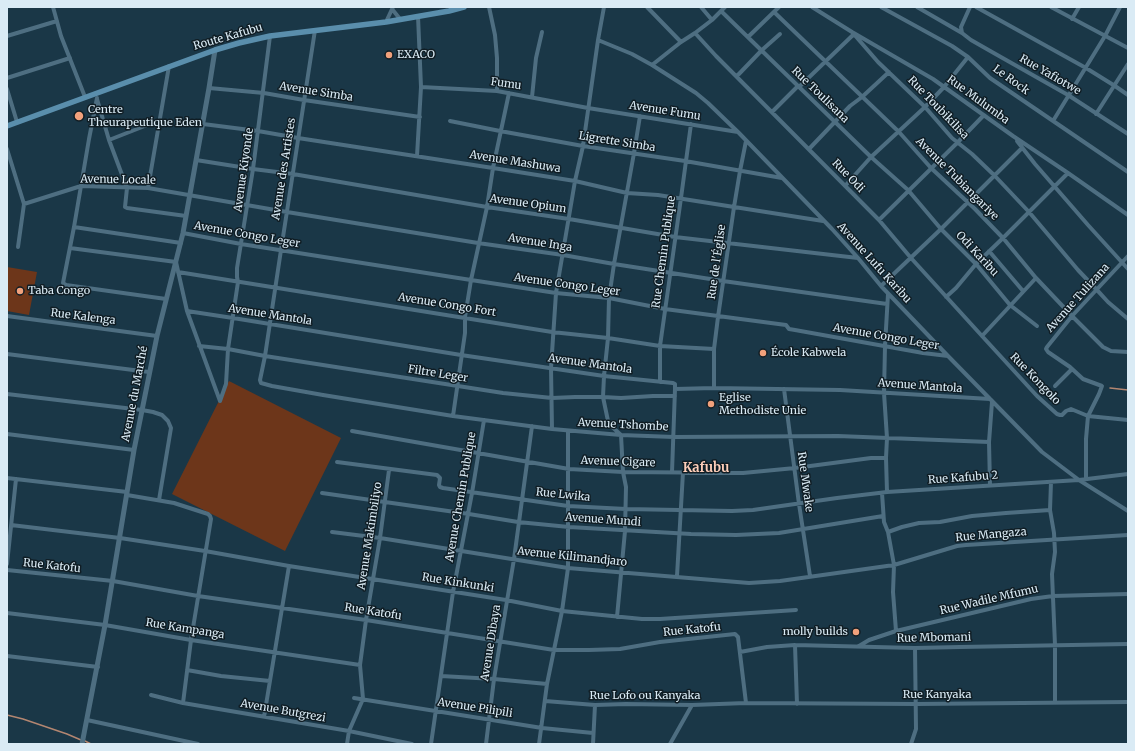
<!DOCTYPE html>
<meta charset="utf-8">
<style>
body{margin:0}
#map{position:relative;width:1135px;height:751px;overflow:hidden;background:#1a3747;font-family:Merriweather,serif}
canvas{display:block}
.frame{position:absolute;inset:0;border:8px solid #daebf5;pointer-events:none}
</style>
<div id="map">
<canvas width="1135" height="751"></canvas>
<div class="frame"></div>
</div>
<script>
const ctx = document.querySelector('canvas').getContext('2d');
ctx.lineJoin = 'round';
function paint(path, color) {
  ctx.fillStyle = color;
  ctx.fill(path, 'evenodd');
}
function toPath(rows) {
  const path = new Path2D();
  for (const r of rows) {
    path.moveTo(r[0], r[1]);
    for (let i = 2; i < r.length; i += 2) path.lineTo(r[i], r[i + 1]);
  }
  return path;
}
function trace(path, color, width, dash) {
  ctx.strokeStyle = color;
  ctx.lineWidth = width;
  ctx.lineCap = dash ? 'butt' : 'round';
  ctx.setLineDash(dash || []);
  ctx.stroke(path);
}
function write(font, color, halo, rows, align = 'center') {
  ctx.font = font + ' Merriweather,serif';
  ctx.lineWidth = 3;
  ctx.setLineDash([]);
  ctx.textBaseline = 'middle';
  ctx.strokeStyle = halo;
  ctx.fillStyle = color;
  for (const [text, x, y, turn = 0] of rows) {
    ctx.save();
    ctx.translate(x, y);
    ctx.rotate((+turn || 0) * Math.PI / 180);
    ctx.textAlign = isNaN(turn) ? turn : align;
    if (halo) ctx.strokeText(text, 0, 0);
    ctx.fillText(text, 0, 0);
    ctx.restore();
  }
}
paint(toPath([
 [7,267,37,272,29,315,7,311],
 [229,381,341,438,285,551,172,494]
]), '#6d361a');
trace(toPath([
 [1110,388,1128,390],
 [7,715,23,719,67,734,81,740],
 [85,741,91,744]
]), '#b38671', 1.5);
trace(toPath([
 [53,7,61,36,85,97],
 [489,7,495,35,497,58,497,91],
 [647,7,681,42],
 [701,7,712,20],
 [812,7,852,32,933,79,1013,136,1068,173,1128,215],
 [881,7,952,46,968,57,990,78,1128,172],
 [917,7,962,33,971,40,992,52,1068,95,1128,134],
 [976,7,1086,68,1115,86,1128,95],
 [1051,7,1128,48],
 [392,9,400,19],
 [721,11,871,157,908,190,941,229,976,264,1010,305,1037,326],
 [774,12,899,132,931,168,975,209,1003,238,1036,278,1072,316,1103,347,1111,351,1128,352],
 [1072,19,1079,7],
 [386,22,393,7],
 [315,30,281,250,265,356,260,380,261,383,272,386,323,395,453,416,552,429,621,435,674,437,838,436,989,442],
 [852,32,878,62,925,107,952,138,972,154,995,176,1029,212,1078,270,1097,290,1108,302,1128,319],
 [695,33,716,56,879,220,911,258,982,336,1037,396,1057,414,1060,415,1062,415,1066,411,1071,409,1088,416,1128,420],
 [962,33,961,27,970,7],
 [7,36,57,21],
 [748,37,779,7],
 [598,40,632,54,652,65,696,93,708,103,738,132,832,229,858,258,881,286,948,356,1042,452,1079,480,1128,511],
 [652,65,681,42,695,33,712,20,725,7],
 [737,76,762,50,780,34],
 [7,78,70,58],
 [421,87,497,91,588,108,738,132],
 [799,87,854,34],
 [209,88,264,93,304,100,420,117],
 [7,89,17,122],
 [532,97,536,58,542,32],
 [97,98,89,139,74,227,63,283,66,285,166,299],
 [97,99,109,140,127,188,125,207,127,208,186,216],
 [772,112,798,86],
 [1096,114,1128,64],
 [450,121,500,131,583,146,685,161,782,178],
 [1053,121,1105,36,1120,7],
 [203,124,258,131,298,138,493,168,575,181,627,193,658,195,823,221],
 [109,140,160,120],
 [1017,141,1035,164,1088,225,1128,269],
 [7,149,24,204,18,247],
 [809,149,850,106,862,97,889,72],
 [417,156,421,87,418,16],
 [196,160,253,169,293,174,487,207,569,219,675,237,858,258],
 [845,186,871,157,925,107,944,87,968,57],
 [148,188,169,66],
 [24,204,81,186,148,188,287,212,478,243,563,255,614,264,723,281,887,304],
 [879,220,957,143,984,115],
 [74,227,181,243],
 [183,233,241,244,471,280,556,293,609,298,665,309,786,325,789,329,795,330,923,353,948,356],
 [70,248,176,262,187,311,220,401],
 [989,251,1023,291],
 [178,272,552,332,608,338,660,346,714,349],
 [881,286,941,229,1022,148],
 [946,297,956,288,976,264,1003,238,1068,173],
 [187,311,233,318,461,355,604,376,673,383,675,384,675,389,714,388,840,390,990,399],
 [7,316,157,336],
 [982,336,1036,278],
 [199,346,228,349,265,356,503,393,552,398,575,397,603,397,621,398,653,396,675,396],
 [7,354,149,372],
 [660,382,660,346,681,198,691,124],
 [1055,386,1072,369],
 [714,388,714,349,718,317,734,207,740,171,746,141],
 [784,389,799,504,810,576],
 [7,394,142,410,153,412,162,415,168,421,171,428,159,500],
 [220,401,226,384,228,349,238,282,237,277,237,268,253,169,270,36],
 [453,416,465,333,465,317,471,280,487,207,493,168,509,93],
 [552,429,551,368,556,293,575,181,583,146,598,40,604,7],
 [352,431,569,469,623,472,743,473,795,468,871,458,886,458],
 [7,434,134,450],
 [337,462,437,475,440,478,439,485,440,487,443,488,568,506,626,509,732,511,753,510,837,498,887,492,1079,480,1128,474],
 [672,472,675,389],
 [7,478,127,492],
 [1086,479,1086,439,1088,416,1099,394,1102,386,1083,379,1070,367,1048,352,1046,349,1047,347,1072,316,1128,256],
 [1051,482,1050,510,1054,533,1055,552,1052,574,1055,645,1055,703],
 [990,485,989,442,992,402],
 [887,492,886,458,887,438,884,393,885,346,888,294],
 [322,493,469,514,518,522,569,527,691,534,736,535,779,533,883,516],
 [882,493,884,522,888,532,894,565,893,592,896,631],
 [127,495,174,503,208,514,210,516,211,519,191,640,183,703],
 [11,525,120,538,205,551,289,566,506,600,562,611,642,619,660,619,796,610],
 [332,532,380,538,568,568,749,583,780,581,894,565,957,546,966,545,1128,535],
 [888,532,902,527,919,523,940,522,972,516,1006,513,1050,510],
 [7,564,16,479],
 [7,570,113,581,198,596,366,620,554,650,589,650,620,649,660,642,735,634,738,637,746,703],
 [677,576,683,472],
 [7,613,105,625,191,640,360,665],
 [617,617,625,531,626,487,623,472,621,435,610,425,608,421,603,397,604,376,608,338,609,298,614,264,634,153,640,116],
 [795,645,797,704],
 [859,646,869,640,896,631,1031,599,1053,596,1128,594],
 [740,652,767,647,795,645,915,648,960,647,1128,644],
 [7,656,98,667],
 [187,670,221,676,270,681],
 [441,676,494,679,547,684],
 [151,695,183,703,349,731,412,744],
 [354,698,542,728,593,733],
 [545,701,595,705,626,704,692,705,746,703,916,704,1128,702],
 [264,717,289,566],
 [87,720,198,744],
 [347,744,349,731,363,699,360,665,366,620,380,538,389,470],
 [431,744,453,592,472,493,484,420],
 [486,744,494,679,514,559,532,426],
 [539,744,547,684,562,611,568,568,568,431],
 [593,744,595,705],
 [670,744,692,705],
 [911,744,916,729,915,648]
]), '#4e6e81', 4);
trace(toPath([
 [82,744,105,625,134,450,157,336,183,233,209,88,215,50]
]), '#4e6e81', 5);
trace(toPath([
 [7,126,215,50,239,43,270,36,386,22,449,11,464,7]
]), '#5a8eac', 5.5);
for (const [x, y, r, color] of [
 [389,55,4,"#f1a17c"],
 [79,116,5,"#f1a17c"],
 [20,291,4,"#f1a17c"],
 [763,353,4,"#f1a17c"],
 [711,404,4,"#f1a17c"],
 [856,632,4,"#f1a17c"]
]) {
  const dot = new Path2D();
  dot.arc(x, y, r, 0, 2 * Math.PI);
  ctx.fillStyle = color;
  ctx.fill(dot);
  trace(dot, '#101d24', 1.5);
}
write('11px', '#daebf5', '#101d24', [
 ["Route Kafubu",228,37,-16],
 ["Rue Yafiotwe",1050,75,30],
 ["Le Rock",1011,80,36],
 ["Fumu",506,84,8],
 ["Avenue Simba",316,92,9],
 ["Rue Toulisana",820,95,44],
 ["Rue Mulumba",978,100,36],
 ["Rue Toubikilisa",938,108,46],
 ["Avenue Fumu",665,111,9],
 ["Ligrette Simba",617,142,9],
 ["Avenue Mashuwa",515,162,9],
 ["Avenue des Artistes",284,169,-81],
 ["Avenue Kiyonde",244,170,-82],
 ["Rue Odi",848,176,46],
 ["Avenue Tubiangariye",957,179,45],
 ["Avenue Locale",118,180,1],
 ["Avenue Opium",528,204,8],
 ["Avenue Congo Leger",247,235,10],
 ["Avenue Inga",540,243,9],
 ["Rue Chemin Publique",664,252,-82],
 ["Odi Karibu",977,254,47],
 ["Rue de l'Église",717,262,-82],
 ["Avenue Lufu Karibu",874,263,48],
 ["Avenue Congo Leger",567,285,8],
 ["Avenue Tulizana",1078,298,-48],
 ["Avenue Congo Fort",447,305,9],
 ["Avenue Mantola",270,315,9],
 ["Rue Kalenga",83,317,7],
 ["Avenue Congo Leger",886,337,10],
 ["Avenue Mantola",590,364,8],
 ["Filtre Leger",438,374,9],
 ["Rue Kongolo",1035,379,46],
 ["Avenue Mantola",920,386,4],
 ["Avenue du Marché",135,394,-79],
 ["Avenue Tshombe",623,425,3],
 ["Avenue Cigare",618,462,2],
 ["Rue Kafubu 2",963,478,-4],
 ["Rue Mwake",805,482,82],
 ["Rue Lwika",563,495,6],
 ["Avenue Chemin Publique",461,497,-80],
 ["Avenue Mundi",603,520,4],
 ["Rue Mangaza",991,535,-5],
 ["Avenue Makimbiliyo",370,536,-81],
 ["Avenue Kilimandjaro",572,557,6],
 ["Rue Katofu",52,566,6],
 ["Rue Kinkunki",458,583,9],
 ["Rue Wadile Mfumu",989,600,-13],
 ["Rue Katofu",373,612,9],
 ["Rue Kampanga",185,629,9],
 ["Rue Katofu",692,630,-6],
 ["Rue Mbomani",934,638,-1],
 ["Avenue Dibaya",491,643,-81],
 ["Rue Kanyaka",937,695],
 ["Rue Lofo ou Kanyaka",645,696],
 ["Avenue Pilipili",475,708,9],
 ["Avenue Butgrezi",283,711,10]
]);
write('11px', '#daebf5', '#101d24', [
 ["EXACO",397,55],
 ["Centre",88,110],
 ["Theurapeutique Eden",88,123],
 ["Taba Congo",28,291],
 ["École Kabwela",771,353],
 ["Eglise",719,398],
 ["Methodiste Unie",719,411],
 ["molly builds",848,632,"right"]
], 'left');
write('bold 13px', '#fdceb9', '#101d24', [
 ["Kafubu",706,468]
]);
</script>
